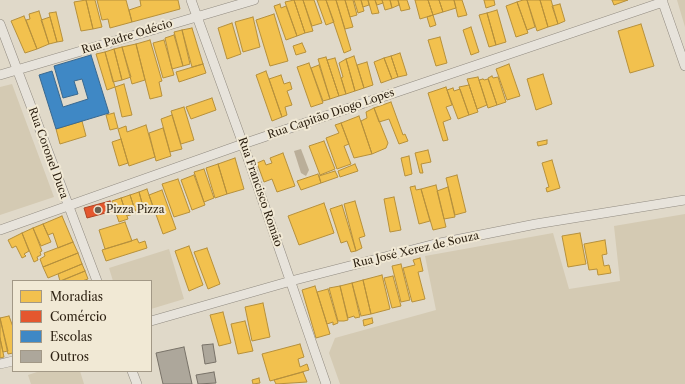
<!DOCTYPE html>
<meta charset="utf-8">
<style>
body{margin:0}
#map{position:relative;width:685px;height:384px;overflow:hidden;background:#e0d9c9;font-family:"Libre Caslon Text",serif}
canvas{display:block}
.legend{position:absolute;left:12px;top:280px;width:140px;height:92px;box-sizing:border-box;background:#f1e9d5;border:1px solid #a29886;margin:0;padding:5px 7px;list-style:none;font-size:12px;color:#2b1f10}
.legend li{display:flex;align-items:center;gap:8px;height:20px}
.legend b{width:20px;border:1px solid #a29886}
</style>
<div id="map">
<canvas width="685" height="384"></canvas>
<ul class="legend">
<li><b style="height:11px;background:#f2c14e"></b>Moradias</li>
<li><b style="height:11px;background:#e4572e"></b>Comércio</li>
<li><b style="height:11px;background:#3f88c5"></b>Escolas</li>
<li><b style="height:11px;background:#ada79b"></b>Outros</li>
</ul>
</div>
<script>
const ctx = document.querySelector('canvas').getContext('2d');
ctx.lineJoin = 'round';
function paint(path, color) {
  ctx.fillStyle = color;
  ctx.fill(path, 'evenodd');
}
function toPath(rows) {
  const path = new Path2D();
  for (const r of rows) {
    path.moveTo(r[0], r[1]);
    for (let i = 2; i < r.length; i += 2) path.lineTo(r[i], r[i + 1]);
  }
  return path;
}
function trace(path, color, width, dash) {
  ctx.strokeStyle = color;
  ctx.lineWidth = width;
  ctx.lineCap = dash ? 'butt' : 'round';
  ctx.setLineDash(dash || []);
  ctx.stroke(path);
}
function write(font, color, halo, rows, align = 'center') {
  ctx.font = font + ' "Libre Caslon Text",serif';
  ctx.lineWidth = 4;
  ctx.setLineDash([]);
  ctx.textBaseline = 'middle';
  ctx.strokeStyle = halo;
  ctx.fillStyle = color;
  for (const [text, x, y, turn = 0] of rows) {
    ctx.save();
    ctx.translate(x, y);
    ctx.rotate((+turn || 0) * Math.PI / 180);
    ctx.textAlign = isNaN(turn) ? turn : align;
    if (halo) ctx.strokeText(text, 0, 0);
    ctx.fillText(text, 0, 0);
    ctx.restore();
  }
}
paint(toPath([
 [677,0,685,0,685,27],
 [12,84,54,197,0,215,0,87],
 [685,214,685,384,340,384,329,353,335,338,436,310,425,256,553,233,569,289,620,281,614,226],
 [169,249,184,299,151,309,151,281,113,281,109,268],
 [40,371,80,371,84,384,31,384,28,375]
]), '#d4cab3');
paint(toPath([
 [301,149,309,170,306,176,301,173,294,151]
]), '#baae99');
const homes = toPath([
 [86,0,93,29,81,31,74,2,86,0],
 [86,0,95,0,102,27,93,29,86,0],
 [97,0,126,0,132,22,110,28,108,19,102,20,97,0],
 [140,0,178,0,180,9,132,22,129,10,141,6,140,0],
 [294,0,305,33,297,36,285,2,294,0],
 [294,0,303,0,313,31,305,33,294,0],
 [303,0,314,0,322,23,312,26,303,0],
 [317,0,326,0,334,22,326,25,317,0],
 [326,0,336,0,351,50,344,53,326,0],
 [336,0,345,0,353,27,345,29,336,0],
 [345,0,353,0,357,15,350,17,345,0],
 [354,0,361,0,364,11,358,13,354,0],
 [361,0,368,0,369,5,363,7,361,0],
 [368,0,375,0,379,13,372,14,368,0],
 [375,0,382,0,383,3,377,5,375,0],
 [382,0,390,0,392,8,385,10,382,0],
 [390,0,398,0,399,5,392,8,390,0],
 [398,0,407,0,410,9,401,11,398,0],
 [415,0,428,0,433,15,420,19,415,0],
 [428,0,439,0,443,12,433,15,428,0],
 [439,0,454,0,456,8,443,12,439,0],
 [454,0,462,0,467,15,458,17,454,0],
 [484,0,494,0,495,5,486,8,484,0],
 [523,0,527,0,535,27,527,30,517,2,523,0],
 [527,0,540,0,548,27,537,31,527,0],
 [540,0,551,0,558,24,548,27,540,0],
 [612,0,628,0,614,5,612,0],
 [517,2,528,33,516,37,506,6,517,2],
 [280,4,281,8,286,6,297,36,286,40,274,6,280,4],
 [560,4,565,21,558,24,552,6,560,4],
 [497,10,506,42,496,45,487,13,497,10],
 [39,11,49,44,37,49,26,20,30,19,29,14,39,11],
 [56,12,63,41,57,42,50,17,49,13,56,12],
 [487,13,496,45,489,47,479,15,487,13],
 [274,14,288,61,270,66,256,20,274,14],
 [433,15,436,25,430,27,427,17,433,15],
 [24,16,37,49,25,53,11,21,24,16],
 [50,17,57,42,49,44,41,20,50,17],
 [253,17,260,47,243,52,235,22,253,17],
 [232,23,241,54,227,59,218,28,232,23],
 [641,24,654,66,630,73,618,31,641,24],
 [471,27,479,52,471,55,463,30,471,27],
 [192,28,203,64,192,67,182,30,192,28],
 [182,30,190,64,183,66,174,32,182,30],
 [174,35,183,66,172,69,165,38,174,35],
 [440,37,447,63,436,66,428,40,440,37],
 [150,40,162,81,159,82,162,96,150,99,136,44,150,40],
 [164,40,174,75,163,78,153,43,164,40],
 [302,43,306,52,296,55,293,46,302,43],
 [136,44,145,80,132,84,122,47,136,44],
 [122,47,131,77,122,80,114,49,122,47],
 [114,49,122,80,113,82,105,52,114,49],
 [105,52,115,87,107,90,96,54,105,52],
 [400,53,407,75,398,77,391,56,400,53],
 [354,56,364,88,355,91,346,59,354,56],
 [391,56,398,77,392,79,384,58,391,56],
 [326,57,339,96,330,99,318,59,326,57],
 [335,58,346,94,339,96,327,60,335,58],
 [384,58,392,79,381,83,374,62,384,58],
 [346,59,355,91,346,94,341,78,343,77,339,63,346,59],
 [367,62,373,85,364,88,357,65,367,62],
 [309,63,323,103,311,107,297,67,309,63],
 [203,64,206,73,179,82,176,72,203,64],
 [509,64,520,96,507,100,496,69,509,64],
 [319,65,330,99,323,101,311,68,319,65],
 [266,71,282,117,272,121,256,75,266,71],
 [543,74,552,104,536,110,527,79,543,74],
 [281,75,284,84,290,82,292,89,287,91,292,105,285,107,287,115,282,117,269,79,281,75],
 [492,76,493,78,498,77,506,102,497,105,488,78,492,76],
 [478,77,487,105,477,109,467,79,478,77],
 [483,79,484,80,488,79,497,105,488,108,479,80,483,79],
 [124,84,132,115,122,117,115,87,124,84],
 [469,85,478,112,469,115,459,87,469,85],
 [446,87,452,105,446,107,451,119,443,122,448,140,443,141,428,93,446,87],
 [453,88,454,91,460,89,469,115,458,119,447,90,453,88],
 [212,98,216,110,191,119,186,107,212,98],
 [391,102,403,135,405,134,408,141,399,144,389,119,379,122,374,108,391,102],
 [184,107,194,140,181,144,171,111,184,107],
 [374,108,388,143,386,148,372,154,361,121,367,118,366,112,374,108],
 [114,113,118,128,110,130,106,115,114,113],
 [172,115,182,149,170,152,161,119,172,115],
 [359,116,372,154,354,158,341,123,359,116],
 [82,121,86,136,60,144,56,129,82,121],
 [341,123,349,144,344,146,351,164,337,169,326,138,339,133,335,125,341,123],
 [146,125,155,157,129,166,118,129,126,126,127,132,146,125],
 [163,128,171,156,156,161,149,133,163,128],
 [121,139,128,163,119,166,112,142,121,139],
 [547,140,547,144,538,146,537,142,547,140],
 [324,141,335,169,320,175,309,146,324,141],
 [428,150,431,162,421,164,423,173,420,173,415,153,428,150],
 [283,153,295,186,277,192,272,179,264,182,257,163,264,160,266,165,272,163,270,158,283,153],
 [409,156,412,174,405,176,401,158,409,156],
 [235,158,244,189,227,194,218,164,235,158],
 [552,160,560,188,547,192,546,188,549,187,542,163,552,160],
 [218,164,227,194,215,198,206,168,218,164],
 [355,164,358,171,340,177,338,171,355,164],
 [204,169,214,198,204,202,194,172,204,169],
 [335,171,338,177,321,183,319,176,335,171],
 [318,174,321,183,301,190,297,181,318,174],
 [194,175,205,205,192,210,181,180,194,175],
 [457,175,466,212,455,215,446,178,457,175],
 [178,179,190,212,174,217,162,184,178,179],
 [436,185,446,227,433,230,421,189,436,185],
 [415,186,416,190,421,189,430,221,419,224,410,187,415,186],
 [448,187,455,217,444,219,437,191,448,187],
 [147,189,153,207,144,210,139,192,147,189],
 [162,190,176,229,163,234,149,195,162,190],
 [139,192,144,210,136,213,130,195,139,192],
 [130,195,136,213,127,216,121,198,130,195],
 [394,197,401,230,390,232,384,199,394,197],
 [121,198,128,219,119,222,112,201,121,198],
 [355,201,365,236,359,238,362,248,356,251,344,204,355,201],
 [324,203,334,233,299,245,288,216,324,203],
 [342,205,356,251,351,252,347,241,341,243,330,209,342,205],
 [62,216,73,242,58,248,53,233,48,235,43,224,62,216],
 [125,222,132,241,105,249,99,230,125,222],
 [43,224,51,242,41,246,33,228,43,224],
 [33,228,42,251,40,252,41,255,37,257,38,260,34,262,22,233,33,228],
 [22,233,29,251,24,254,26,256,22,258,16,246,12,248,8,240,22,233],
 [580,233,586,264,568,267,562,236,580,233],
 [137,239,139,243,145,241,147,248,106,261,102,250,137,239],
 [605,240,607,254,602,255,604,266,609,265,611,273,598,275,597,269,589,270,584,244,605,240],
 [73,242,78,253,43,267,40,259,45,256,44,253,73,242],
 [189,246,203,285,189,291,175,251,189,246],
 [207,248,220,284,208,289,194,252,207,248],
 [78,253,82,264,48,278,43,267,78,253],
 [420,258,423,271,418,272,425,299,412,302,403,268,415,265,413,260,420,258],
 [82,264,85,271,60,281,58,274,82,264],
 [401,264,410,300,401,302,392,266,401,264],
 [85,271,88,279,82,281,61,281,85,271],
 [382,275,390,309,371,314,363,280,382,275],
 [393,276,401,306,392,308,384,278,393,276],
 [363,280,371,314,361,316,352,283,363,280],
 [352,283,360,317,355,318,354,316,348,318,340,286,352,283],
 [315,286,330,334,316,338,302,290,315,286],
 [340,286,348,320,344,321,338,321,329,288,340,286],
 [328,289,338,323,333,325,333,322,327,324,317,292,328,289],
 [263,303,270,337,252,341,245,307,263,303],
 [223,312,231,343,219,346,210,315,223,312],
 [9,316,13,327,13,353,8,354,0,318,9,316],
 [0,318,8,351,3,352,0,338,0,318],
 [372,318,373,323,364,326,363,320,372,318],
 [245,321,253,351,238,354,231,324,245,321],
 [0,338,4,357,0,358,0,338],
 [300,344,304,357,298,359,300,367,307,364,309,370,270,381,262,354,300,344],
 [303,372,307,382,276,384,274,380,303,372],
 [259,378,260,383,253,384,252,380,259,378]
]);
paint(homes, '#f2c14e');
trace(homes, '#b6903b', 1);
const shops = toPath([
 [110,201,113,211,87,218,84,208,110,201]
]);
paint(shops, '#e4572e');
trace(shops, '#ac4625', 1);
const schools = toPath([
 [91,55,109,113,56,129,39,75,52,71,63,107,88,99,82,79,74,81,78,94,63,98,54,66,91,55]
]);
paint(schools, '#3f88c5');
trace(schools, '#39688f', 1);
const building = toPath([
 [213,344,216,362,205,364,202,345,213,344],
 [184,347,192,384,163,384,156,353,184,347],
 [214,372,216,383,198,384,196,375,214,372]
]);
paint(building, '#ada79b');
trace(building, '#787268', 1);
const minor = toPath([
 [191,0,243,144,326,384],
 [662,0,685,66],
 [0,24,97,281],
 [0,75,254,0],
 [0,230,243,144,663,2],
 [151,321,291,281,435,244,536,224,685,200],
 [0,364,13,361],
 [132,371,137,384]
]);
trace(minor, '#918b81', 10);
trace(minor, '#e7e3db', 9);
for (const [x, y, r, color] of [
 [98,210,4,"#6a6051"]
]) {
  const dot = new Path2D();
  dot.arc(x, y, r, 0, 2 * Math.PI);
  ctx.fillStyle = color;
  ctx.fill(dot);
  trace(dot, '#f1e9d5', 1.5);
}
write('11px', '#2b1f10', '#f1e9d5', [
 ["Rua Padre Odécio",127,37,-17],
 ["Rua Capitão Diogo Lopes",331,114,-19],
 ["Rua Coronel Duca",48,153,70],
 ["Rua Francisco Romão",260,192,71],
 ["Rua José Xerez de Souza",416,250,-13]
]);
write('11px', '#2b1f10', '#f1e9d5', [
 ["Pizza Pizza",106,210]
], 'left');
</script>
